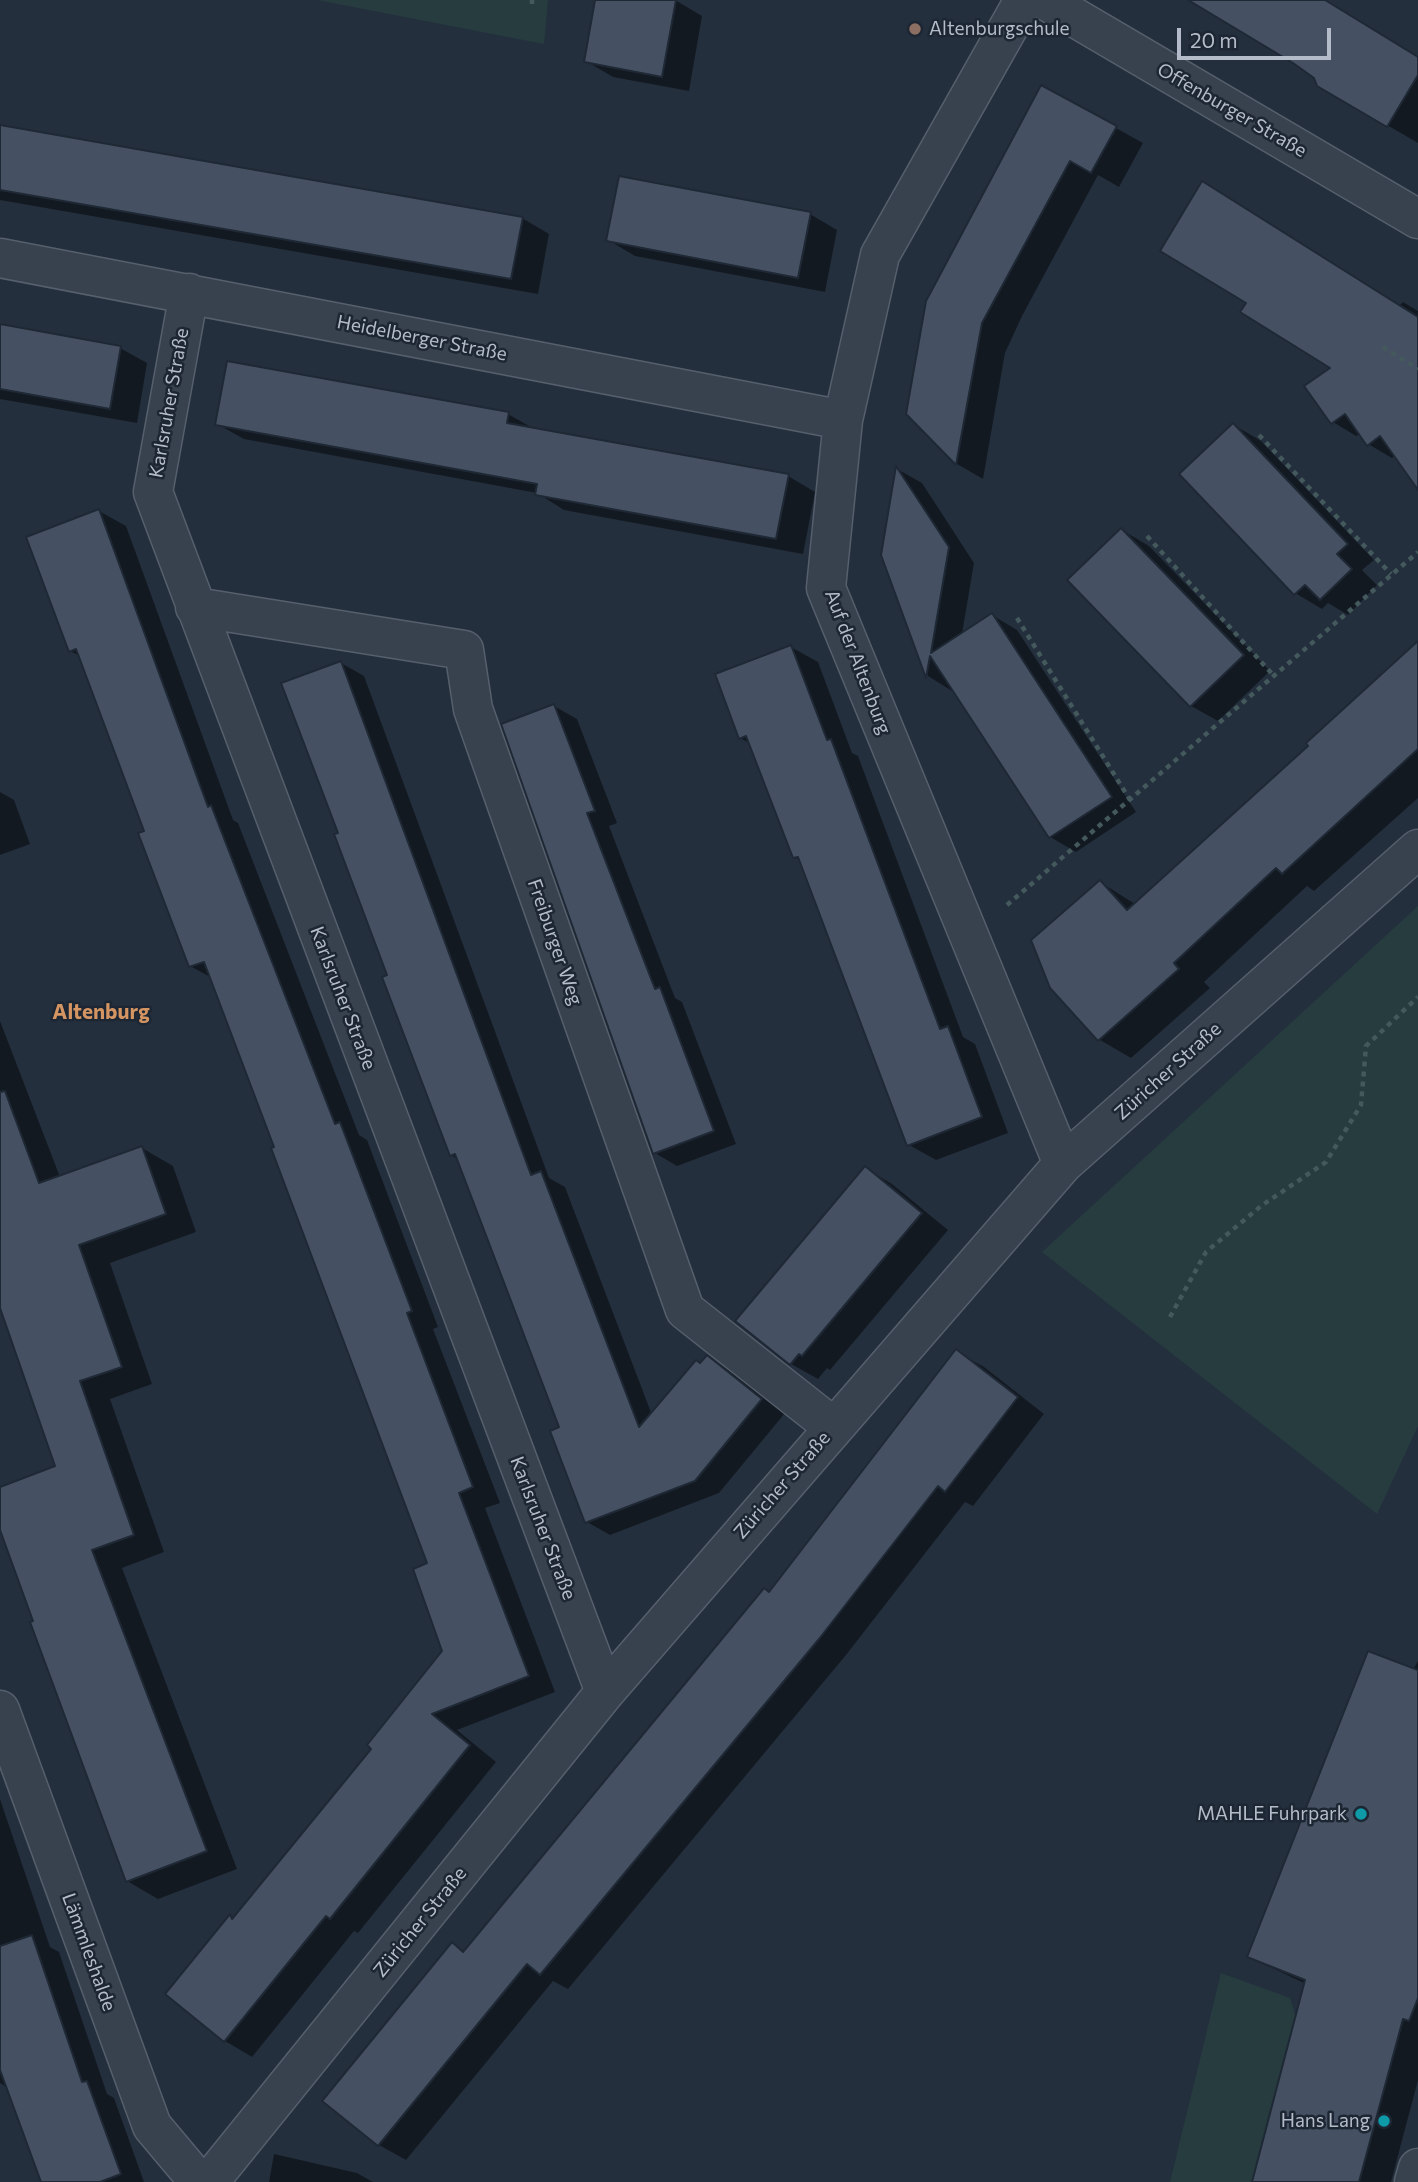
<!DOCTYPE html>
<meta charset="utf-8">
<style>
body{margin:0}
#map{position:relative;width:1418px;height:2182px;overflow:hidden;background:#242f3e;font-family:Commissioner,sans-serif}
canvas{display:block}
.scale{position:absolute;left:1177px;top:28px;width:154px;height:32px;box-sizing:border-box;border:4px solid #b4bcc9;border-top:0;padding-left:9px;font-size:21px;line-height:24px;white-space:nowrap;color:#b4bcc9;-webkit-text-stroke:5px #1d2633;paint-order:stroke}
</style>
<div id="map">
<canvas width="1418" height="2182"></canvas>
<div class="scale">20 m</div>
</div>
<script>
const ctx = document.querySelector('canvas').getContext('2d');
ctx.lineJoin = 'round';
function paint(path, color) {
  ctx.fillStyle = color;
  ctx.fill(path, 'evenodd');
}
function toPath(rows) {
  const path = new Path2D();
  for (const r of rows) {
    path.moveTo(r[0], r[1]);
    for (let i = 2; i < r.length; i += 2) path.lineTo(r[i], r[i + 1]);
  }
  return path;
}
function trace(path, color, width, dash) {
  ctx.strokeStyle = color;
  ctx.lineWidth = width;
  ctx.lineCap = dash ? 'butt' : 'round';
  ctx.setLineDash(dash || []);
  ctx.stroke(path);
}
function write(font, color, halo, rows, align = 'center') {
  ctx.font = font + ' Commissioner,sans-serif';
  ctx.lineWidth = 5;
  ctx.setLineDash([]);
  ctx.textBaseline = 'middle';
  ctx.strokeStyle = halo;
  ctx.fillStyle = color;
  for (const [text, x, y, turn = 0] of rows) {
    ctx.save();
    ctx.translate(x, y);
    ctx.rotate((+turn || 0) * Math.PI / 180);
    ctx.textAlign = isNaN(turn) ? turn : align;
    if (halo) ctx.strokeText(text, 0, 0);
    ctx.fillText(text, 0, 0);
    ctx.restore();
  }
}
paint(toPath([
 [317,0,548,0,544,44],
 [1418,906,1418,1426,1377,1514,1042,1252],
 [1221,1973,1290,1998,1296,2017,1252,2182,1170,2182]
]), '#263c3f');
paint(toPath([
 [597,0,675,0,702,16,689,91,613,77,586,61],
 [1192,0,1324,0,1418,58,1418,143,1318,85,1316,77],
 [1042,87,1143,143,1119,187,1098,175,1022,316,1005,353,983,479,957,464,908,413],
 [0,127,522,218,549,234,538,294,0,200],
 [810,214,837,230,825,292,635,256,608,240],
 [1403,302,1418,311,1418,475,1396,455,1392,458,1368,444,1361,433,1356,436,1333,422,1333,368],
 [0,326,120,348,147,363,137,423,0,399],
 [508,414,536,430,788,476,815,492,803,554,564,510,537,493,244,439,217,424],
 [1234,425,1261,441,1374,560,1362,570,1377,585,1348,615,1328,603,1322,609,1295,593],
 [897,469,922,483,974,563,962,634,992,615,1017,630,1136,812,1076,852,1050,837,953,687,952,691,928,676,883,555],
 [99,511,126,526,233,820,238,823,359,1135,367,1140,438,1327,433,1329,500,1503,485,1508,555,1692,457,1730,496,1762,358,1933,354,1931,252,2057,225,2041,168,1994,231,1916,235,1919,374,1749,444,1651,429,1564,212,978,190,966,147,832,80,656,70,651],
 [1122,530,1149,546,1270,671,1218,721,1191,706],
 [1418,644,1418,798,1314,891,1307,886,1204,982,1210,988,1131,1058,1100,1040,1052,987,1100,882,1135,904],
 [791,647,818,662,852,753,858,756,963,1037,975,1044,1008,1133,936,1160,909,1145,801,861,794,857,751,744,740,738],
 [341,663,364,676,549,1178,565,1187,652,1415,707,1357,731,1371,785,1413,719,1493,610,1535,587,1522,561,1428,459,1160,451,1155,340,834],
 [554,706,577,719,617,823,609,826,675,998,682,1002,736,1144,677,1166,655,1153],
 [0,792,14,800,30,844,0,855],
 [0,1021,60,1177,142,1148,173,1166,196,1232,110,1263,152,1384,110,1399,164,1552,122,1568,237,1869,158,1899,127,1881,0,1525,0,1488,57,1467,0,1302],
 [865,1168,892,1184,948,1230,830,1370,827,1368,818,1379,791,1364],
 [957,1352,984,1367,1044,1414,973,1506,965,1502,846,1655,568,1989,553,1981,406,2160,379,2145,452,1944,465,1952,770,1593],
 [1418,1661,1418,2080,1391,2182,1254,2182,1306,1984,1249,1957],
 [0,1799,50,1947,59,1952,107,2094,114,2098,144,2182,42,2182,8,2088,0,2083],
 [274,2154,357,2173,373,2182,260,2182,269,2182]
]), '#0007');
const building = toPath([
 [595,0,676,0,662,77,584,62,595,0],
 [1188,0,1325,0,1418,57,1418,75,1387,127,1317,86,1314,78,1293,63,1188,0],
 [1041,85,1117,126,1091,173,1070,161,982,323,956,465,906,414,926,301,1041,85],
 [0,125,523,217,511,279,0,190,0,125],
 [619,176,811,212,798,278,606,241,619,176],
 [1202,181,1418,317,1418,490,1380,436,1367,446,1345,414,1331,424,1304,386,1330,368,1240,312,1246,303,1160,251,1202,181],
 [0,324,121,346,110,409,0,389,0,324],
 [227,361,509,412,507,423,789,474,776,539,535,495,537,484,215,425,227,361],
 [1233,423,1348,544,1337,554,1352,569,1320,600,1305,585,1294,595,1179,474,1233,423],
 [896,466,949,547,931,653,992,613,1112,797,1049,838,930,656,926,678,881,555,896,466],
 [99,509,208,807,211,805,335,1124,340,1122,412,1311,407,1313,473,1487,459,1493,529,1676,432,1714,470,1745,330,1919,326,1916,224,2042,165,1994,230,1914,232,1919,371,1749,367,1745,442,1651,413,1569,427,1563,271,1148,274,1147,204,962,189,967,138,833,144,831,76,649,69,652,26,537,99,509],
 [1121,528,1244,655,1190,707,1067,580,1121,528],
 [1418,641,1418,749,1282,874,1276,868,1174,963,1179,969,1098,1041,1050,988,1031,940,1100,880,1127,910,1308,746,1306,743,1418,641],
 [791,645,827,740,831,739,940,1029,948,1026,982,1117,907,1146,798,857,793,858,746,736,739,739,715,674,791,645],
 [341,661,531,1175,541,1171,639,1427,696,1360,700,1363,707,1355,762,1399,695,1481,585,1523,550,1431,559,1427,455,1154,450,1156,382,977,387,975,334,834,338,833,281,683,341,661],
 [554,704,595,811,587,813,655,989,660,987,714,1131,653,1154,501,724,554,704],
 [5,1091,39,1183,142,1146,166,1214,79,1245,122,1367,80,1381,134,1535,92,1550,207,1851,126,1882,30,1622,33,1621,0,1530,0,1487,55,1466,0,1308,0,1092,5,1091],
 [865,1166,922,1213,802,1356,799,1354,790,1365,735,1321,865,1166],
 [956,1349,1018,1397,945,1492,938,1486,819,1639,540,1975,527,1964,378,2146,322,2101,452,1942,463,1952,764,1588,769,1592,956,1349],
 [1368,1651,1418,1670,1418,1998,1409,2021,1403,2019,1359,2182,1252,2182,1305,1980,1247,1957,1368,1651],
 [32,1935,82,2082,87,2081,121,2174,100,2182,41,2182,0,2070,0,1946,32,1935]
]);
paint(building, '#455162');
trace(building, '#1f2835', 2);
const street = toPath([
 [1024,0,880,255,843,420,826,588,1063,1164],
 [1045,0,1418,219],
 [0,258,843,420],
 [189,293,153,492,605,1692],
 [195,607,464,650,473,709,685,1310,832,1426],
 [0,1710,152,2126,199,2182],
 [209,2182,605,1692,1063,1164,1418,849],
 [1414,2182,1418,2168]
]);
trace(street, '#565f6c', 41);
trace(toPath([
 [532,4,532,0],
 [1383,347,1418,369],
 [1259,435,1391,574],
 [1147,536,1274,676],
 [1017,618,1130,800],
 [1007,905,1418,552],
 [1170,1317,1206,1252,1261,1206,1326,1162,1361,1105,1366,1046,1418,997]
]), '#44595c', 4.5, [5, 5]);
trace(street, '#38414e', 38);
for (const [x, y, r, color] of [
 [915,29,7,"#8d6e63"],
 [1361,1814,7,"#0f9aa8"],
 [1384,2121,7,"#0f9aa8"]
]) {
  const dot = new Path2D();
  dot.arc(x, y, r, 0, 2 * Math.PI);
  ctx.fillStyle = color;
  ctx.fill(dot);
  trace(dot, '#1d2633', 2.5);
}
write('19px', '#b4bcc9', '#1d2633', [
 ["Altenburgschule",929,29,"left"],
 ["MAHLE Fuhrpark",1347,1814],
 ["Hans Lang",1370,2121]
], 'right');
write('19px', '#b4bcc9', '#1d2633', [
 ["Offenburger Straße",1232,110,30],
 ["Heidelberger Straße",422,338,11],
 ["Karlsruher Straße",169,403,-80],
 ["Auf der Altenburg",858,662,69],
 ["Freiburger Weg",555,942,71],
 ["Karlsruher Straße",343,998,69],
 ["Züricher Straße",1168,1071,-42],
 ["Züricher Straße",782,1485,-49],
 ["Karlsruher Straße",543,1528,69],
 ["Züricher Straße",420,1922,-51],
 ["Lämmleshalde",89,1952,70]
]);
write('bold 21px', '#d59563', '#1d2633', [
 ["Altenburg",101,1012]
]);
</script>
